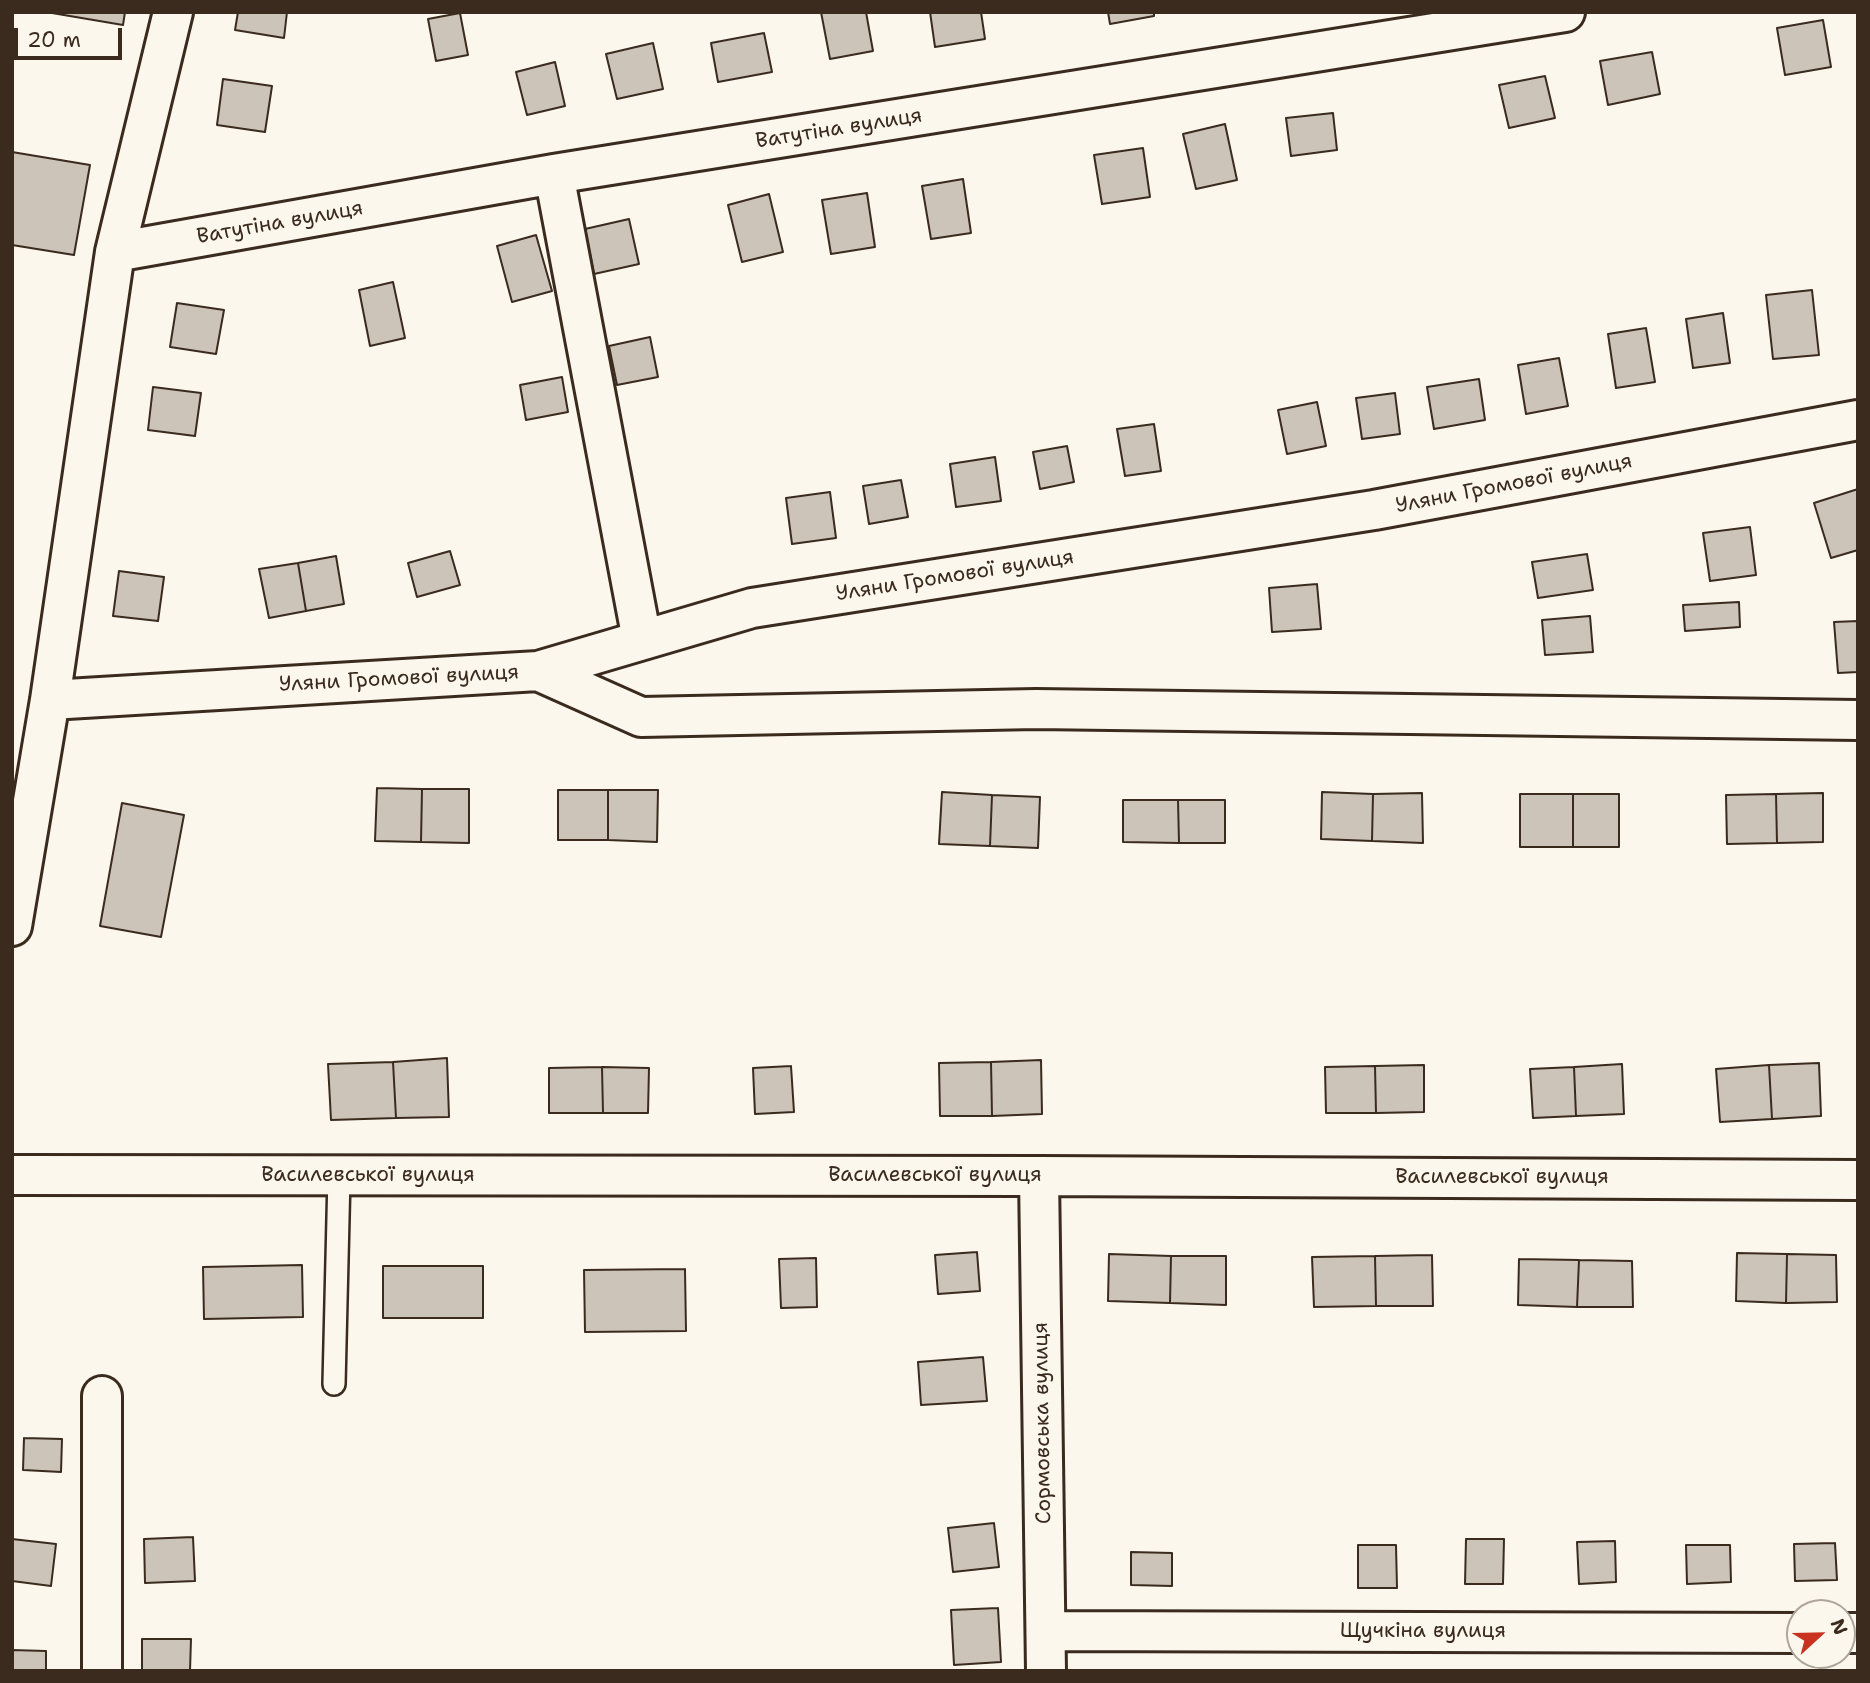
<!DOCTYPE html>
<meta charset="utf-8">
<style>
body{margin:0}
#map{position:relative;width:1870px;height:1683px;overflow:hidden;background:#fbf7ec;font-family:"Shantell Sans",sans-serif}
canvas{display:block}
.frame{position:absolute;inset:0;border:14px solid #3b2a1e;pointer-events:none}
.north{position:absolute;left:1786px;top:1599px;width:70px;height:70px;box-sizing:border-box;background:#fbf7ec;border:2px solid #aea59a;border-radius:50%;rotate:68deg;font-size:19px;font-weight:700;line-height:28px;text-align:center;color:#3b2a1e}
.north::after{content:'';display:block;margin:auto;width:24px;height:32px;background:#c8321e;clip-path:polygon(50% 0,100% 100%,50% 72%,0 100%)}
.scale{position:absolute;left:14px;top:28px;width:108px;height:32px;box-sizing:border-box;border:4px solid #3b2a1e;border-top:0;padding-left:9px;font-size:21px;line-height:24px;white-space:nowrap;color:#3b2a1e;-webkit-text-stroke:5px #fbf7ec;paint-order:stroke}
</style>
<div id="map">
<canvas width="1870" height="1683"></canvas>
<div class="frame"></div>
<div class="north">N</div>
<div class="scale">20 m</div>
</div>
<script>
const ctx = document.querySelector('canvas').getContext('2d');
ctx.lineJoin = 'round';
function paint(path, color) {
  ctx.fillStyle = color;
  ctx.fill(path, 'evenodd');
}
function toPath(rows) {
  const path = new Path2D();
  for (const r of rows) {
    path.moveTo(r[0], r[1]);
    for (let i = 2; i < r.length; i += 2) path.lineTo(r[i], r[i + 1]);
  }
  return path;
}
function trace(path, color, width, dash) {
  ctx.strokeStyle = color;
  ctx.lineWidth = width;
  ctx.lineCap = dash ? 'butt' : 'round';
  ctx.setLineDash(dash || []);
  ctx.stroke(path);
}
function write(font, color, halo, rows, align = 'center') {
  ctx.font = font + ' "Shantell Sans",sans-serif';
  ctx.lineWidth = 5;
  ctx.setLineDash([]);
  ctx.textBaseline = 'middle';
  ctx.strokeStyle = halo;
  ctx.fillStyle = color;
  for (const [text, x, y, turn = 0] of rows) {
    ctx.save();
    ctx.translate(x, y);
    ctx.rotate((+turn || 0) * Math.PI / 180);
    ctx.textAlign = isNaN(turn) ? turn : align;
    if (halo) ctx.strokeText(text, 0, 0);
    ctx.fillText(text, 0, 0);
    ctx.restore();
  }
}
const building = toPath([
 [46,12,125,12,123,25,46,12],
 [238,12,287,12,284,38,235,30,238,12],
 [821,12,866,12,873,51,830,59,821,12],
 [930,12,981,12,985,39,935,47,930,12],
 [1108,12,1154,12,1154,16,1110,24,1108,12],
 [460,13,468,55,436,61,428,19,460,13],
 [1823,20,1831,67,1785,75,1777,28,1823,20],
 [764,33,772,72,718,82,711,43,764,33],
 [653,43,663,89,617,99,606,54,653,43],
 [1652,52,1660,94,1608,105,1600,61,1652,52],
 [555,62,565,106,527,115,516,72,555,62],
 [1545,76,1555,118,1509,128,1499,85,1545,76],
 [223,79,272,86,265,132,217,125,223,79],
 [1333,113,1337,150,1291,156,1286,118,1333,113],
 [1225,124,1237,180,1196,189,1183,134,1225,124],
 [1143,148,1150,197,1102,204,1094,155,1143,148],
 [12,152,90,165,74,255,12,245,12,152],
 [963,179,971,233,931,239,922,186,963,179],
 [867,193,875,247,831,254,822,200,867,193],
 [769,194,783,252,742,262,728,205,769,194],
 [629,219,639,264,594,274,585,229,629,219],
 [536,235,552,291,512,302,497,246,536,235],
 [393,282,405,338,370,346,359,290,393,282],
 [1812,290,1819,355,1773,359,1766,295,1812,290],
 [177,303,224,310,216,354,170,347,177,303],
 [1723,313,1730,363,1693,368,1686,319,1723,313],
 [1646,328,1655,382,1616,388,1608,334,1646,328],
 [650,337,658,377,617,385,609,346,650,337],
 [1559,358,1568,406,1526,414,1518,365,1559,358],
 [562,377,568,412,526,420,520,385,562,377],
 [1479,379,1485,420,1434,429,1427,387,1479,379],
 [153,387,201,393,195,436,148,430,153,387],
 [1395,393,1400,434,1362,439,1356,398,1395,393],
 [1317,402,1326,446,1287,454,1278,410,1317,402],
 [1154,424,1161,471,1125,476,1117,429,1154,424],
 [1067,446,1074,482,1040,489,1033,452,1067,446],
 [995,457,1001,501,956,507,950,464,995,457],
 [901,480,908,517,869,524,863,486,901,480],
 [1858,489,1858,550,1831,558,1814,503,1858,489],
 [830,492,836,538,792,544,786,498,830,492],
 [1750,527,1756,575,1710,581,1703,533,1750,527],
 [450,551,460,585,417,597,408,563,450,551],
 [1587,554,1593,590,1538,598,1532,562,1587,554],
 [336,556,344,604,306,611,298,563,336,556],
 [298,563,306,611,269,618,259,569,298,563],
 [119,571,164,577,158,621,113,616,119,571],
 [1317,584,1321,629,1272,632,1269,588,1317,584],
 [1739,602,1740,627,1685,631,1683,605,1739,602],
 [1590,616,1593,652,1545,655,1542,620,1590,616],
 [1858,621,1858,672,1838,673,1834,622,1858,621],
 [377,788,422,789,421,842,375,841,377,788],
 [422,789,469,789,469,843,421,842,422,789],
 [558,790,608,790,608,840,558,840,558,790],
 [608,790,658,790,657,842,608,840,608,790],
 [942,792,992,795,990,846,939,844,942,792],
 [1322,792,1373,794,1372,841,1321,839,1322,792],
 [1422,793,1423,843,1372,841,1373,794,1422,793],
 [1823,793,1823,842,1777,843,1776,794,1823,793],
 [1520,794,1573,794,1573,847,1520,847,1520,794],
 [1573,794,1619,794,1619,847,1573,847,1573,794],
 [1776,794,1777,843,1727,844,1726,795,1776,794],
 [992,795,1040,797,1038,848,990,846,992,795],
 [1123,800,1178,800,1179,843,1123,842,1123,800],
 [1178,800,1225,800,1225,843,1179,843,1178,800],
 [122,803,184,815,161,937,100,926,122,803],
 [447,1058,449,1117,396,1118,393,1062,447,1058],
 [1041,1060,1042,1114,992,1116,991,1062,1041,1060],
 [393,1062,396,1118,331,1120,328,1064,393,1062],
 [991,1062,992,1116,940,1116,939,1063,991,1062],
 [1819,1063,1821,1116,1772,1119,1769,1065,1819,1063],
 [1622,1064,1624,1114,1576,1116,1574,1067,1622,1064],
 [1424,1065,1424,1112,1376,1113,1375,1066,1424,1065],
 [1769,1065,1772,1119,1720,1122,1716,1069,1769,1065],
 [791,1066,794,1112,755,1114,753,1068,791,1066],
 [1375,1066,1376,1113,1326,1113,1325,1067,1375,1066],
 [602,1067,649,1068,648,1113,603,1113,602,1067],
 [602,1067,603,1113,549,1113,549,1068,602,1067],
 [1574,1067,1576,1116,1533,1118,1530,1069,1574,1067],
 [977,1252,980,1291,938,1294,935,1255,977,1252],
 [1737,1253,1787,1254,1786,1303,1736,1301,1737,1253],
 [1109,1254,1171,1256,1170,1303,1108,1301,1109,1254],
 [1787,1254,1836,1255,1837,1302,1786,1303,1787,1254],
 [1432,1255,1433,1306,1376,1306,1375,1256,1432,1255],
 [1171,1256,1226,1256,1226,1305,1170,1303,1171,1256],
 [1375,1256,1376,1306,1314,1307,1312,1257,1375,1256],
 [816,1258,817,1307,781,1308,779,1259,816,1258],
 [1519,1259,1579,1260,1577,1307,1518,1305,1519,1259],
 [1579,1260,1632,1261,1633,1307,1577,1307,1579,1260],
 [302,1265,303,1317,204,1319,203,1267,302,1265],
 [383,1266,483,1266,483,1318,383,1318,383,1266],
 [685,1269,686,1331,585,1332,584,1270,685,1269],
 [983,1357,987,1401,921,1405,918,1362,983,1357],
 [24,1438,62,1439,61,1472,23,1470,24,1438],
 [994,1523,999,1567,953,1572,948,1528,994,1523],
 [193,1537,195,1581,145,1583,144,1539,193,1537],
 [12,1539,56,1544,51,1586,12,1581,12,1539],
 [1466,1539,1504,1539,1503,1584,1465,1584,1466,1539],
 [1615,1541,1616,1582,1579,1584,1577,1542,1615,1541],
 [1835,1543,1837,1580,1795,1581,1794,1544,1835,1543],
 [1358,1545,1396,1545,1397,1588,1358,1588,1358,1545],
 [1686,1545,1730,1545,1731,1582,1687,1584,1686,1545],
 [1131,1552,1172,1553,1172,1586,1131,1585,1131,1552],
 [998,1608,1001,1662,954,1665,951,1610,998,1608],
 [142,1639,191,1639,190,1671,142,1671,142,1639],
 [12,1650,46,1651,46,1671,12,1671,12,1650]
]);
paint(building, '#ccc4b9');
trace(building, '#3b2a1e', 2);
const lane = toPath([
 [334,1384,339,1176]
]);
const street = toPath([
 [554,174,642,640],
 [115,252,554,174,1565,12],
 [538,671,641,717,1036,709,1858,720],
 [50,700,538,671,752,608,1374,510,1858,420],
 [12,926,50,700,115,252,173,12],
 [12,1175,1039,1176,1858,1180],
 [1039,1176,1046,1671],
 [102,1396,102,1671],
 [1046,1631,1800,1633],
 [1842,1633,1858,1633]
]);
trace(lane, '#3b2a1e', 26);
trace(street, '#3b2a1e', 44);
trace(lane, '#fbf7ec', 21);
trace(street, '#fbf7ec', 38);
write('21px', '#3b2a1e', '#fbf7ec', [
 ["Ватутіна вулиця",839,129,-9],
 ["Ватутіна вулиця",280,223,-10],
 ["Уляни Громової вулиця",1514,484,-11],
 ["Уляни Громової вулиця",955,576,-9],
 ["Уляни Громової вулиця",399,679,-3],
 ["Василевської вулиця",368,1176],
 ["Василевської вулиця",935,1176],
 ["Василевської вулиця",1502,1178],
 ["Сормовська вулиця",1043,1423,-91],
 ["Щучкіна вулиця",1423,1632]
]);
</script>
